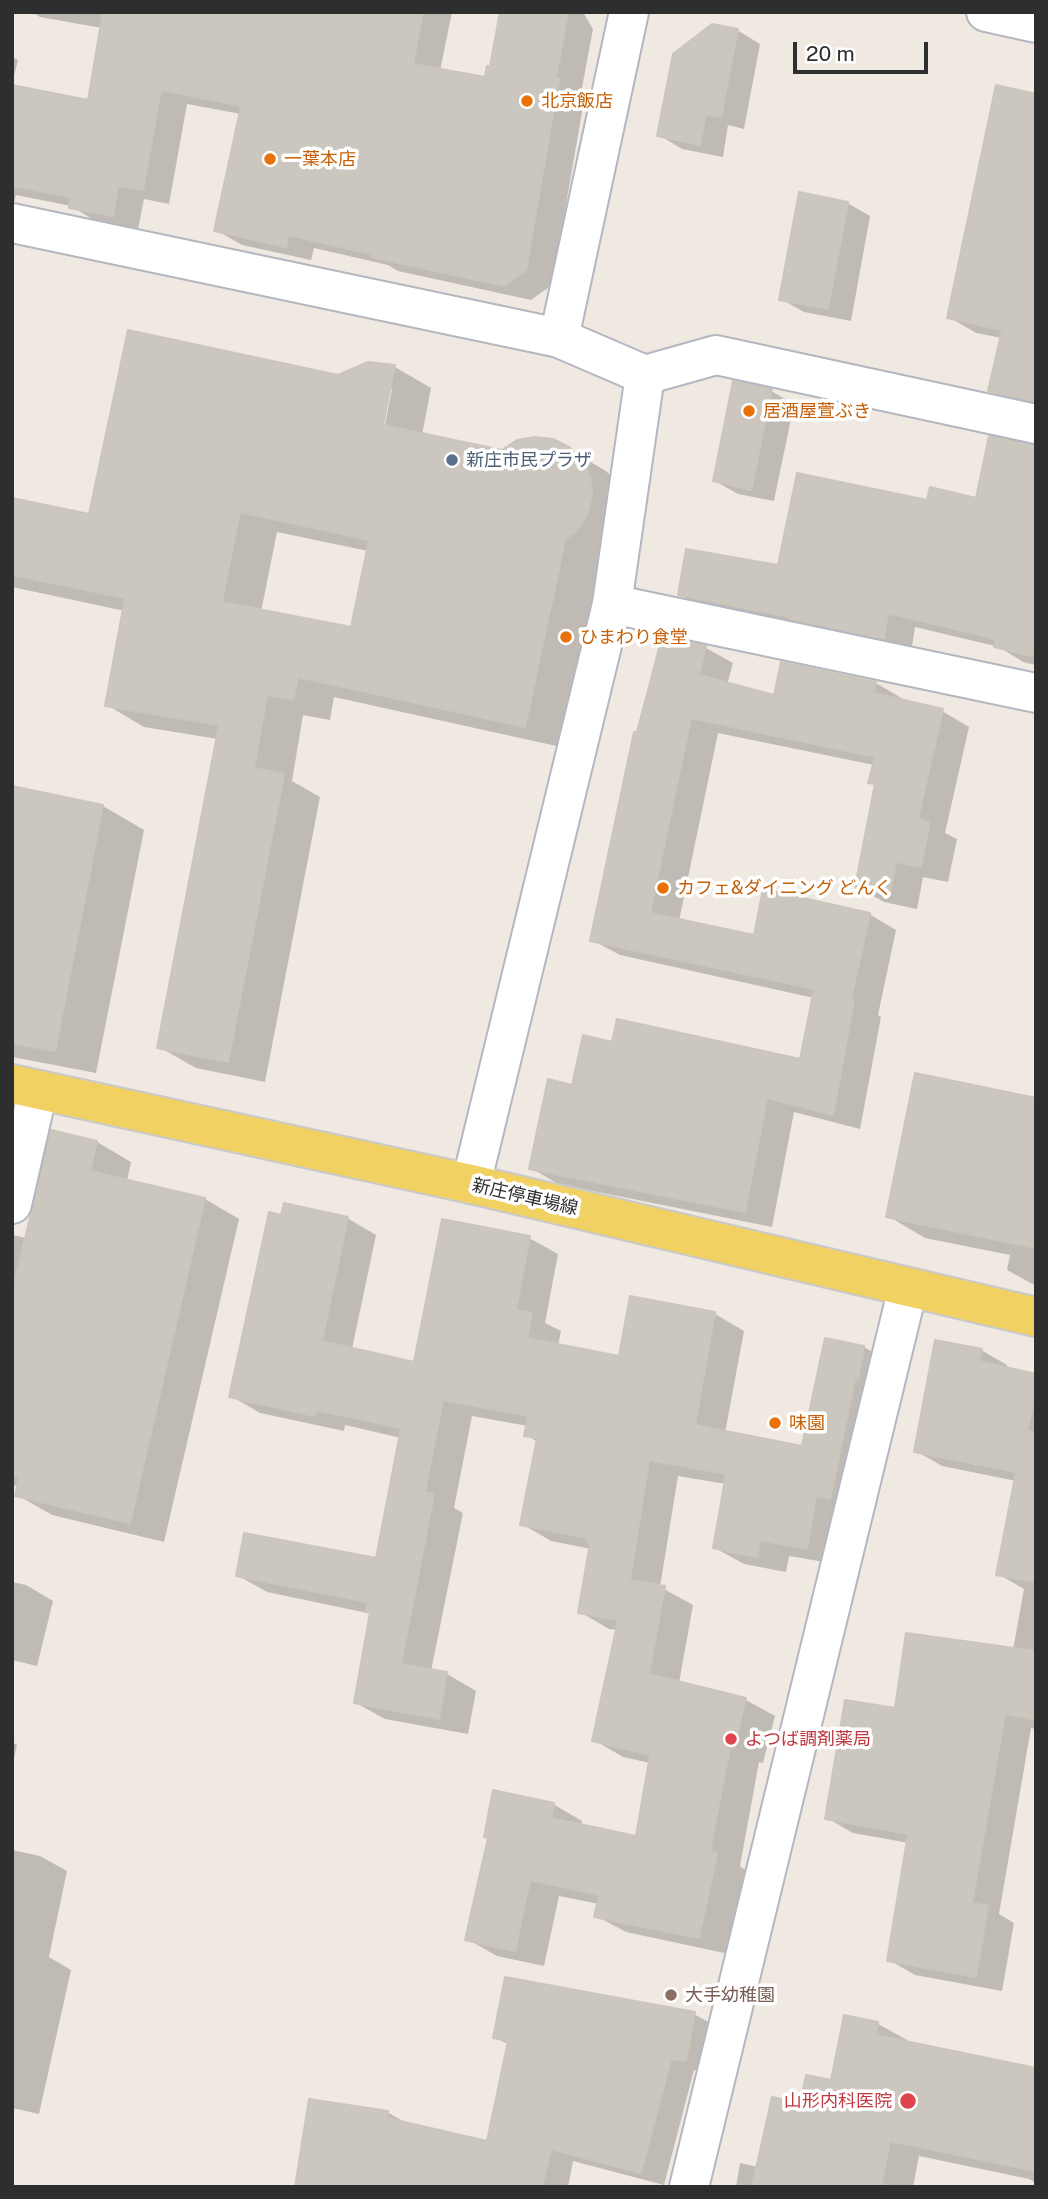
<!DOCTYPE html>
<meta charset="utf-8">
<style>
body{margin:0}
#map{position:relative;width:1048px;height:2199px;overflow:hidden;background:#efe9e1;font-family:"Public Sans",sans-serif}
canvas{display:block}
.frame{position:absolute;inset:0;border:14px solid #2e2e2e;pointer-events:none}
.scale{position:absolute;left:793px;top:42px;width:135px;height:32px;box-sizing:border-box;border:4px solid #2e2e2e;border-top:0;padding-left:9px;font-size:21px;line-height:24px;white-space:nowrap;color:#2e2e2e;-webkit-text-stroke:5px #fff;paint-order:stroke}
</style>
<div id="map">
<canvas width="1048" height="2199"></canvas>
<div class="frame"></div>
<div class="scale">20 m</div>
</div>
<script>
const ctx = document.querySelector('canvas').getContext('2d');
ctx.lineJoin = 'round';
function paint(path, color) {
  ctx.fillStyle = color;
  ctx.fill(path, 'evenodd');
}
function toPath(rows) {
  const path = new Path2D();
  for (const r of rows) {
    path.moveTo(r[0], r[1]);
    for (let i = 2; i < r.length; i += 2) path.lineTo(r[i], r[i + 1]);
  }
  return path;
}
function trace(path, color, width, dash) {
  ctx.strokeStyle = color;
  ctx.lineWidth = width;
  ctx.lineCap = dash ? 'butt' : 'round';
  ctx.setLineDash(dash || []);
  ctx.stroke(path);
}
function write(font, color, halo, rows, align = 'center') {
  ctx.font = font + ' "Public Sans","Noto Sans JP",sans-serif';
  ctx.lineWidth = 7;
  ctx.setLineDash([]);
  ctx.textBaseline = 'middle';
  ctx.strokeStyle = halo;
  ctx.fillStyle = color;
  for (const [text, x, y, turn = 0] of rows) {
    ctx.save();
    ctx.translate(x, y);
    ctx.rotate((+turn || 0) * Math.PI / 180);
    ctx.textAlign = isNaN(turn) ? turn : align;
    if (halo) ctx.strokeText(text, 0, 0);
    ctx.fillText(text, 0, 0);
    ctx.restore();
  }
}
paint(toPath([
 [32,12,452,12,440,71,487,79,492,68,502,12,583,12,593,29,581,93,585,95,552,285,531,300,398,271,388,265,314,248,311,260,242,245,216,230,241,114,187,104,169,204,144,199,138,229,97,222,71,206,16,195,12,211,12,87,89,102,102,28,40,17],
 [737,30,760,44,744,129,728,125,723,157,682,149,659,135],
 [12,57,18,60,12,84],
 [1036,95,1036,410,1017,406,990,390,1002,338,976,333,949,317],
 [847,203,870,216,851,321,804,312,781,299],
 [369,364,395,367,431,388,422,435,502,451,568,449,606,471,618,483,561,747,334,697,330,720,303,715,292,781,320,797,265,1082,196,1068,159,1047,218,739,144,727,107,705,125,611,12,587,12,499,91,516,338,377],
 [388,389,392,389,383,434,380,433],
 [277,532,368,551,352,629,261,612],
 [771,391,794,404,774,501,738,494,715,481],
 [1036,447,1036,665,1023,662,999,647,915,627,911,653,707,610,680,595,780,567,929,502,977,500],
 [664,639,706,648,733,663,727,685,775,698,876,683,903,699,902,702,942,711,969,727,945,833,957,839,948,882,923,877,917,909,884,902,857,887,877,785,870,782,874,765,718,733,679,921,755,937,869,914,896,930,878,1015,881,1017,860,1129,794,1112,772,1227,558,1184,531,1168,573,1087,613,1044,802,1061,814,998,620,955,592,940,638,734],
 [12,788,103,806,144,830,96,1073,12,1057],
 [1036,1100,1036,1286,1007,1270,1010,1255,925,1238,888,1216],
 [97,1142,131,1162,127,1181,205,1199,239,1219,164,1542,52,1515,17,1495,19,1488,12,1484,12,1235,27,1238],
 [283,1217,347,1218,376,1235,352,1349,416,1364,529,1238,558,1254,545,1323,561,1331,558,1346,620,1358,631,1298,715,1314,744,1331,725,1433,804,1448,864,1347,893,1364,836,1564,789,1556,786,1572,744,1564,715,1548,726,1484,678,1476,660,1587,693,1605,679,1683,746,1700,775,1716,763,1763,759,1762,740,1866,746,1871,729,1954,626,1932,596,1916,599,1904,559,1896,544,1966,497,1956,467,1939,553,1804,582,1821,581,1826,637,1838,650,1763,623,1757,594,1740,618,1630,609,1629,580,1612,591,1549,551,1541,522,1524,538,1442,526,1435,528,1426,472,1416,454,1508,463,1513,431,1671,447,1674,476,1691,468,1734,385,1719,356,1703,372,1614,267,1592,237,1575,378,1560,401,1438,345,1425,344,1431,260,1413,231,1396],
 [981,1350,1007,1365,1007,1369,1036,1376,1036,1729,1031,1728,999,1914,1014,1923,1002,1991,915,1975,889,1960,909,1843,853,1833,827,1818,897,1710,1013,1650,1024,1589,998,1574,1016,1481,942,1466,916,1451],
 [12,1582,26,1585,53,1601,37,1666,12,1660],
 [12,1742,17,1745,12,1766],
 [12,1850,40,1856,67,1871,49,1957,71,1970,39,2114,12,2108],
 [694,2014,717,2027,709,2073,694,2070,664,2185,573,2161,568,2187,297,2187,387,2112,408,2124,488,2143,509,2045,495,2037],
 [845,2017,878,2024,907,2040,906,2043,1036,2085,1036,2183,1029,2179,919,2156,913,2187,736,2187,740,2163,758,2167,801,2105,832,2082]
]), '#0003');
const building = toPath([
 [103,12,423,12,413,64,485,77,487,66,490,66,500,12,568,12,556,78,559,79,526,270,505,286,371,257,371,254,288,235,286,247,214,231,241,106,161,90,143,190,118,186,113,216,69,208,71,197,12,186,12,85,88,100,103,12],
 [712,24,738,29,721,117,706,114,700,145,657,136,673,54,712,24],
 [996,85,1036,94,1036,402,988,391,1002,330,947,318,996,85],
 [799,192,848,202,828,309,779,300,799,192],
 [128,330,338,375,368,362,395,365,383,425,502,450,517,440,535,437,553,439,569,447,582,460,590,476,592,494,588,512,579,528,565,540,525,727,298,677,293,700,267,695,254,768,284,774,228,1062,157,1048,219,725,105,706,125,598,12,575,12,498,89,514,128,330],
 [240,512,369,540,351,627,222,602,240,512],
 [733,381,772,389,751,490,713,481,733,381],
 [989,436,1036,445,1036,637,1032,656,994,647,996,639,888,613,884,639,790,619,790,617,678,595,686,549,778,565,797,473,927,500,930,487,976,498,989,436],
 [662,637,706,646,699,675,774,695,781,662,876,682,874,693,943,709,918,819,930,822,921,867,896,862,890,894,855,887,875,784,868,783,875,757,691,718,650,913,754,935,763,889,870,913,851,999,854,1000,833,1115,767,1098,745,1212,529,1169,548,1079,572,1085,583,1035,612,1042,617,1019,800,1059,814,989,590,941,634,732,637,732,662,637],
 [12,786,103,805,55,1051,12,1043,12,786],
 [915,1073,1036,1098,1036,1248,886,1217,915,1073],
 [51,1130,97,1141,90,1171,205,1198,130,1523,15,1496,19,1477,12,1476,12,1293,51,1130],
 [284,1203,348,1217,322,1341,414,1362,442,1219,530,1236,516,1310,532,1313,527,1338,619,1356,630,1296,715,1312,695,1425,802,1446,825,1338,864,1346,858,1380,855,1379,830,1499,816,1496,807,1549,760,1540,757,1557,713,1548,726,1474,649,1460,630,1580,665,1586,649,1674,746,1698,734,1748,730,1747,710,1851,717,1853,699,1938,594,1917,599,1895,530,1880,515,1951,465,1940,488,1838,484,1837,493,1790,554,1803,551,1818,636,1836,650,1755,592,1741,618,1620,578,1613,590,1543,587,1542,588,1538,520,1525,537,1438,524,1436,528,1416,443,1400,425,1492,434,1494,401,1664,447,1672,439,1719,354,1703,370,1613,366,1612,368,1602,236,1576,244,1533,376,1558,401,1428,316,1410,314,1416,229,1397,269,1212,281,1215,284,1203],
 [935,1340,982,1349,979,1361,1036,1374,1036,1392,1027,1431,1036,1433,1036,1582,996,1575,1016,1472,914,1452,935,1340],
 [906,1633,1036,1651,1036,1720,1005,1714,972,1903,988,1906,976,1977,887,1961,908,1834,825,1819,845,1700,895,1708,906,1633],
 [505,1977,695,2012,686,2061,671,2059,641,2173,551,2149,542,2187,295,2187,309,2099,388,2111,387,2118,487,2141,508,2041,493,2038,505,1977],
 [844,2015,878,2022,876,2035,1036,2068,1036,2171,890,2141,881,2187,752,2187,772,2097,800,2103,806,2075,831,2080,844,2015]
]);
paint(building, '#cbc7bf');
trace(building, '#cbc5ba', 2);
const minor = toPath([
 [12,223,559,338],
 [645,375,716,355,1036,424],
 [612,604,1036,693],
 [12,1204,38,1090]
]);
const tertiary = toPath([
 [986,12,1036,23],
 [471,1184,612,604,645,375,559,338,629,12],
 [689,2187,908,1288]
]);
const primary = toPath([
 [12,1084,471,1184,1036,1317]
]);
trace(minor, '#b4b7c1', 42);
trace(tertiary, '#b4b7c1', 42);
trace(primary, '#c9c9c9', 42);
trace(minor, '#fff', 38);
trace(tertiary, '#fff', 38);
trace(primary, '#f2d163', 38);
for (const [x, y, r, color] of [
 [527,101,7,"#e8710a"],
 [270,159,7,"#e8710a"],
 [749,411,7,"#e8710a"],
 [452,460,7,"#5c6f8a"],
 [566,637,7,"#e8710a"],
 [663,888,7,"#e8710a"],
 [775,1423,7,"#e8710a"],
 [731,1739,7,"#e0444e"],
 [671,1995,7,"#8d6e63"],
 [908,2101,9,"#e0444e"]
]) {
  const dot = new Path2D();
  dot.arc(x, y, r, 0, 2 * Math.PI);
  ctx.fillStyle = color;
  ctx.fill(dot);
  trace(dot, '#fff', 2.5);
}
write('18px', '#c56008', '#fff', [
 ["北京飯店",541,101],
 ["一葉本店",284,159],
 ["居酒屋萱ぶき",763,411],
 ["ひまわり食堂",580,637],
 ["カフェ&ダイニング どんく",677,888],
 ["味園",789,1423]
], 'left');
write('18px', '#4e5e75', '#fff', [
 ["新庄市民プラザ",466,460]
], 'left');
write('18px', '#2e2e2e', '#fff', [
 ["新庄停車場線",525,1197,13]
]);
write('18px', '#be3a42', '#fff', [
 ["よつば調剤薬局",745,1739],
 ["山形内科医院",892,2101,"right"]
], 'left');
write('18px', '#785e54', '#fff', [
 ["大手幼稚園",685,1995]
], 'left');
</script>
